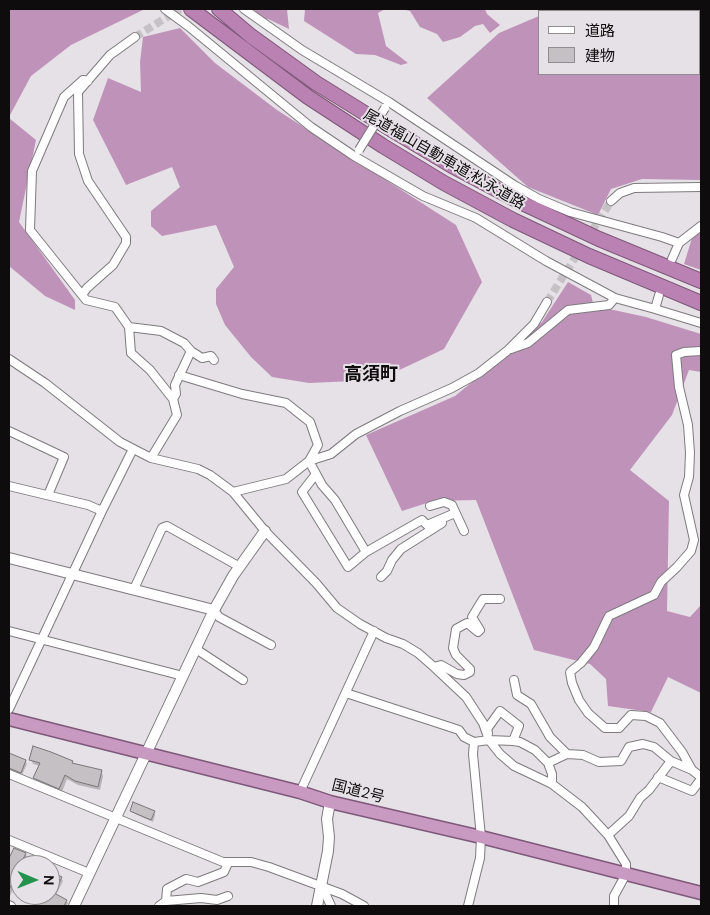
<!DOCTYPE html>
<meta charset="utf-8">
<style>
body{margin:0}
#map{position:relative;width:710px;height:915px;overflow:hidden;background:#e6e1e6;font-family:"DM Sans","Noto Sans JP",sans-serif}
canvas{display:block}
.frame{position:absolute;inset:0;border:10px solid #0e0c0d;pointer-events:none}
.legend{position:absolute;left:538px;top:10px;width:162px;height:65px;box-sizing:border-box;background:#e6e1e6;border:1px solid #908c8f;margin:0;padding:6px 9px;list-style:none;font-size:15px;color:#0e0c0d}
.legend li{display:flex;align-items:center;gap:10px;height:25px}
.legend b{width:25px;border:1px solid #908c8f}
.north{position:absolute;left:10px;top:855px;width:50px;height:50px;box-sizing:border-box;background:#e6e1e6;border:1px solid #908c8f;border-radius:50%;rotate:91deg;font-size:14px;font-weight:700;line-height:20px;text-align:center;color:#0e0c0d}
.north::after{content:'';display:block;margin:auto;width:18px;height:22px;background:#22934c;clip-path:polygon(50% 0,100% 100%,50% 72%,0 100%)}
</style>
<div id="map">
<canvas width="710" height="915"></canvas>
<div class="frame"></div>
<ul class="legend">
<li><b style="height:6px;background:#fff"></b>道路</li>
<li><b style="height:14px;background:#c5c0c4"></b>建物</li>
</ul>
<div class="north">N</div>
</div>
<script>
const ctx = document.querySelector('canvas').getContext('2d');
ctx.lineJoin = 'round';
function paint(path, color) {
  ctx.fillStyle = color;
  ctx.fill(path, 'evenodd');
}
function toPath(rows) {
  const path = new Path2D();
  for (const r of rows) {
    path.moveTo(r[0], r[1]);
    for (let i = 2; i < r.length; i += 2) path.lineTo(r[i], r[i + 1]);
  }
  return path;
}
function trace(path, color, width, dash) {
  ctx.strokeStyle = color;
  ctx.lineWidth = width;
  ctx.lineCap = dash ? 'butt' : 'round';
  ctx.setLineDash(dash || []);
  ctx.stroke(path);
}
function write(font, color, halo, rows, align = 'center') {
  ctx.font = font + ' "DM Sans","Noto Sans JP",sans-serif';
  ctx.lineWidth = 4;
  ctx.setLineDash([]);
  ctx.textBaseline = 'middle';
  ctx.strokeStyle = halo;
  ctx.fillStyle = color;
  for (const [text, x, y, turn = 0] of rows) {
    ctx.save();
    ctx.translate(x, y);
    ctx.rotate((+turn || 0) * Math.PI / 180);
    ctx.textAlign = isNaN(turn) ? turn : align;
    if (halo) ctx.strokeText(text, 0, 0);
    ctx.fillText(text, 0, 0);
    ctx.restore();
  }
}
paint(toPath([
 [9,9,145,9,71,45,31,76,9,117],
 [254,9,287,9,289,29,268,19,261,20],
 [305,9,385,9,378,13,386,46,408,63,401,65,375,55,356,54,304,21],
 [401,9,485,9,487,14,500,25,490,33,483,24,475,26,460,37,443,42,437,34,420,27,410,11],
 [539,16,539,74,699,74,699,64,701,65,701,180,642,179,611,189,598,215,528,187,427,98,499,33],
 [180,28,215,63,277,110,456,225,482,282,444,349,393,373,354,381,309,383,272,377,251,357,225,325,216,304,216,289,234,267,216,225,162,236,151,226,151,211,180,187,172,167,126,185,93,120,108,78,141,92,140,62,143,37],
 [9,118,36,140,19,222,75,300,75,310,45,296,9,266],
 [701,232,701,270,684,264,692,238],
 [568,282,591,295,595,311,609,309,646,317,701,334,701,372,689,370,672,415,630,470,669,501,667,611,690,617,701,605,701,693,668,677,651,712,608,706,606,679,590,664,534,650,476,500,433,501,402,511,366,435,455,396,508,353,542,322]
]), '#bf93b9');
paint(toPath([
 [9,754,25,761,27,764,22,775,13,771,9,772],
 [31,759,72,762,74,765,101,771,103,776,100,790,78,785,67,779,62,792,37,782,34,778,40,766,33,764],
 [131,811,154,812,155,815,153,822,133,813],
 [14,850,26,854,28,859,25,865,20,865,20,875,10,896,9,895,9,861],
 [50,872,61,878,63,881,56,895,66,901,68,903,66,906,37,906,40,900,33,895,50,895]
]), '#0003');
const building = toPath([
 [33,746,51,752,73,761,72,763,102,770,98,787,75,781,65,775,59,789,33,778,40,763,29,760,33,746],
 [9,753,26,760,21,773,9,768,9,753],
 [133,802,155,811,151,820,130,811,133,802],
 [14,848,26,853,9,890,9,858,14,848],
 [50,871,62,877,54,893,67,900,64,906,36,906,41,895,50,895,50,871]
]);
paint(building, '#c5c0c4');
trace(building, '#797578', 1);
trace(toPath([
 [135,37,180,9],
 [547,302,611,201]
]), '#c6c1c5', 8, [8, 4]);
const minor = toPath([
 [165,9,188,26,311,127,354,156,423,196,476,218,546,261,615,298,655,309,659,295],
 [244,9,302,50,389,102,514,185,539,199,570,212,662,237,679,243],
 [88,81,83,80,64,97,32,171,30,230,86,300,115,307,129,327,131,353,150,370,173,399,177,415,151,458],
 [611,201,620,193,634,188,701,187],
 [672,259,679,243,701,226],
 [82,295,87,288,113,265,126,243,126,237,88,181,79,154,78,92,110,55,135,37],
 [655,309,701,323],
 [129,327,161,331,184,343,191,351,202,358,211,356,214,360],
 [511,349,528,343,568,310,609,305,615,298],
 [701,351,684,352,676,355,679,387,688,425,690,453,689,477,684,495,694,540,691,551,677,567,661,582,654,595,609,616,594,647,581,663,570,672,572,683,579,700,588,713,605,728,619,728,631,715,646,716,660,723,682,752,692,770,701,777],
 [9,359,45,383,120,442,151,458,198,469,210,475,233,492,265,531,316,583,337,608,360,624,386,638,403,644,418,653,434,667,466,697,483,723,489,740,500,754,514,766,552,784,582,807,608,835,626,864,626,874,614,896,614,906],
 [179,375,242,394,286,403,310,422,318,445,309,461,322,485,335,500,366,552],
 [173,399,176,394,175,385,191,351],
 [9,431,64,457,48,495],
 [316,474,302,492,348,567,366,552,422,520,427,525,455,513],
 [9,486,88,505,102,511],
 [233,492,286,479,309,461,331,454,356,434,400,411,452,388,479,373,507,351,534,324,547,302],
 [430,506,444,502,452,505,464,531],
 [381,577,387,571,392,560,401,549,442,523],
 [134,589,162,528,167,526,240,567],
 [214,610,219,617,271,645],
 [9,631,183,676],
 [196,649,243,680],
 [434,667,441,665,457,674,464,675,470,672,470,669,456,655,453,648,456,629,467,623,478,632,480,630,472,617,483,599,500,599],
 [514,680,517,695,531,704,550,737,567,754],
 [346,693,459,730,464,737,474,742],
 [9,709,102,511,133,449],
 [488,733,487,729,500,711,519,726,513,741],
 [548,763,567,754,583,755,599,762,621,761,629,747,643,744,654,747,671,761,692,770],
 [9,774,223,862,251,862,269,867,342,894,364,906],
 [658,777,692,791,701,779],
 [300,792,374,631],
 [608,835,629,816,640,798,649,790,671,761],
 [9,840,89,873],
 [322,886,331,906],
 [166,901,201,898,217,900,228,896],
 [9,905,11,906],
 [159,906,166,901,167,889,186,879,198,882,224,872,228,863],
 [468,906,480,858,481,837,473,754,474,742,489,740,513,741,520,742,535,750,548,763,552,774,552,784]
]);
const tertiary = toPath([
 [9,558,214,610],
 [74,906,214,610,233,576,265,531],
 [317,906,328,851,329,837,327,819,330,802]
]);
const trunk = toPath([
 [9,719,300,792,330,802,481,837,701,893]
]);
const motorway = toPath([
 [191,9,308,97,383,146,444,183,513,220,589,256,701,303],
 [219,9,251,36,316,83,392,130,452,166,520,202,599,239,701,281]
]);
trace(minor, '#7e7a7e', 10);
trace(tertiary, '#7e7a7e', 12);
trace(trunk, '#7e5879', 15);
trace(motorway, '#7e5879', 16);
trace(minor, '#fff', 8);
trace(tertiary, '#fff', 10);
trace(trunk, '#c89ac2', 12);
trace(motorway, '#ba81b3', 14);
const minorBridge = toPath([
 [359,150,385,108]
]);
trace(minorBridge, '#7e7a7e', 10, []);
trace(minorBridge, '#fff', 8);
write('15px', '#0e0c0d', '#e6e1e6', [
 ["尾道福山自動車道;松永道路",444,160,30],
 ["国道2号",358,792,14]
]);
write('bold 18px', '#0e0c0d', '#e6e1e6', [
 ["高須町",371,375]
]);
</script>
